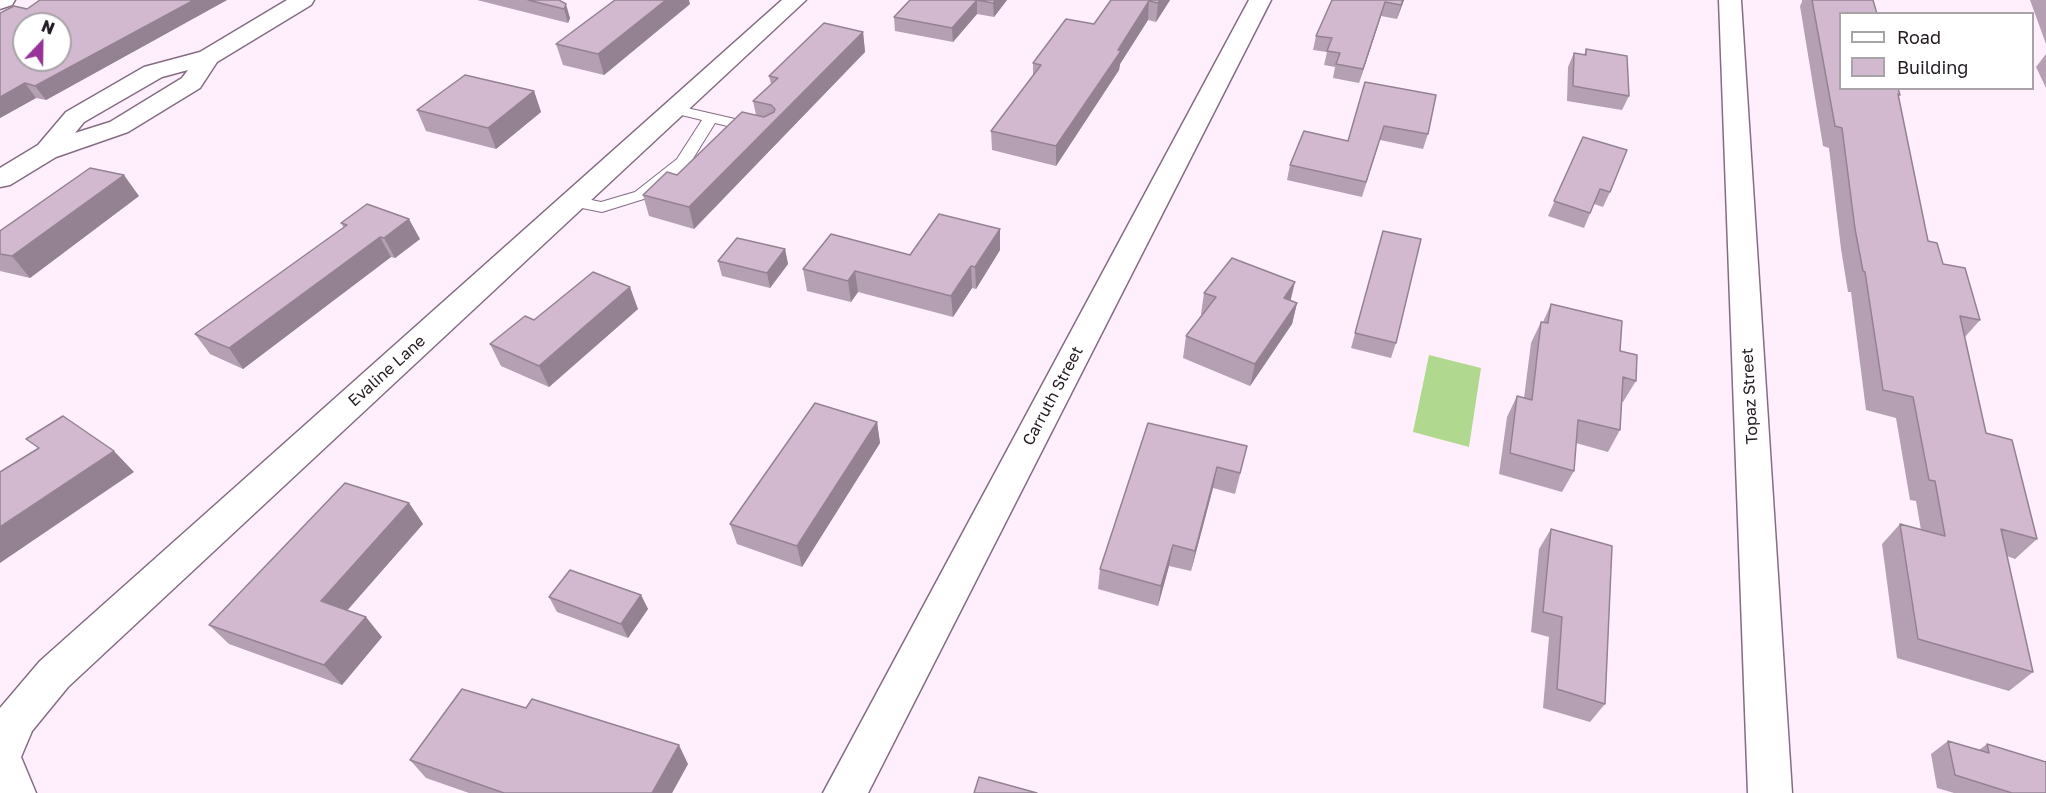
<!DOCTYPE html>
<style>
body{margin:0}
#map{position:relative;width:2046px;height:793px;overflow:hidden;background:#ffeffd;font-family:"Golos Text",sans-serif}
canvas{display:block}
.legend{position:absolute;left:1839px;top:12px;width:195px;height:78px;box-sizing:border-box;background:#fff;border:2px solid #a7a3a7;margin:0;padding:8px 10px;list-style:none;font-size:18px;color:#231a22}
.legend li{display:flex;align-items:center;gap:12px;height:30px}
.legend b{width:30px;border:2px solid #a7a3a7}
.north{position:absolute;left:12px;top:12px;width:60px;height:60px;box-sizing:border-box;background:#fff;border:2px solid #a7a3a7;border-radius:50%;rotate:22deg;font-size:16px;font-weight:700;line-height:24px;text-align:center;color:#231a22}
.north::after{content:'';display:block;margin:auto;width:21px;height:27px;background:#963299;clip-path:polygon(50% 0,100% 100%,50% 72%,0 100%)}
</style>
<div id="map">
<canvas width="2046" height="793"></canvas>
<ul class="legend">
<li><b style="height:8px;background:#fff"></b>Road</li>
<li><b style="height:16px;background:#d3b9d0"></b>Building</li>
</ul>
<div class="north">N</div>
</div>
<script>
const ctx = document.querySelector('canvas').getContext('2d');
ctx.lineJoin = 'round';
function paint(path, color) {
  ctx.fillStyle = color;
  ctx.fill(path, 'evenodd');
}
function toPath(rows) {
  const path = new Path2D();
  for (const r of rows) {
    path.moveTo(r[0], r[1]);
    for (let i = 2; i < r.length; i += 2) path.lineTo(r[i], r[i + 1]);
  }
  return path;
}
function trace(path, color, width, dash) {
  ctx.strokeStyle = color;
  ctx.lineWidth = width;
  ctx.lineCap = dash ? 'butt' : 'round';
  ctx.setLineDash(dash || []);
  ctx.stroke(path);
}
function write(font, color, halo, rows, align = 'center') {
  ctx.font = font + ' "Golos Text",sans-serif';
  ctx.lineWidth = 4.5;
  ctx.setLineDash([]);
  ctx.textBaseline = 'middle';
  ctx.strokeStyle = halo;
  ctx.fillStyle = color;
  for (const [text, x, y, turn = 0] of rows) {
    ctx.save();
    ctx.translate(x, y);
    ctx.rotate((+turn || 0) * Math.PI / 180);
    ctx.textAlign = isNaN(turn) ? turn : align;
    if (halo) ctx.strokeText(text, 0, 0);
    ctx.fillText(text, 0, 0);
    ctx.restore();
  }
}
paint(toPath([
 [1429,355,1481,368,1469,447,1413,432]
]), '#b0d98f');
const lane = toPath([
 [674,105,761,125,764,128,756,133,715,123,689,165,647,198,602,212,567,205,565,201,567,197,573,196,601,202,635,192,677,159,702,120,669,112,667,109,674,105]
]);
const street = toPath([
 [0,0,15,0,12,5,0,9,0,0],
 [782,0,806,0,68,687,32,731,21,757,36,793,0,793,0,708,40,661,782,0],
 [1249,0,1271,0,868,793,823,793,1249,0],
 [1719,0,1741,0,1792,793,1748,793,1719,0]
]);
const primary = toPath([
 [287,0,314,0,311,5,217,62,200,88,128,132,56,157,10,185,0,187,0,168,38,145,66,112,144,67,200,52,287,0],
 [188,70,182,78,110,122,75,133,84,122,162,77,188,70]
]);
trace(lane, '#846d82', 2);
trace(street, '#846d82', 3);
trace(primary, '#846d82', 3);
paint(lane, '#fff');
paint(street, '#fff');
paint(primary, '#fff');
paint(toPath([
 [40,0,227,0,46,100,36,98,0,118,0,13,27,9],
 [477,0,559,0,570,18,568,23],
 [910,0,1007,0,994,17,977,14,953,42,895,31,894,17],
 [1111,0,1170,0,1156,22,1148,20,1120,64,1119,70,1056,166,992,150,991,131,1033,76,1033,63,1094,24],
 [1332,0,1404,0,1397,19,1381,16,1359,83,1333,78,1335,67,1324,65,1327,52,1313,50,1316,36],
 [1802,0,1873,0,1900,95,1898,97,1928,241,1980,320,1965,337,1986,433,2037,539,2015,559,2007,556,2033,672,2009,691,1897,658,1882,544,1900,524,1921,530,1916,501,1910,500,1896,418,1866,410,1851,292,1848,292,1841,249,1829,148,1823,146,1800,6,1802,2],
 [2030,0,2046,0,2046,44],
 [690,4,604,75,563,65,556,44],
 [863,32,865,52,694,229,649,216,643,195,677,175,756,115,753,101,771,84,769,76],
 [1586,49,1629,96,1622,110,1567,101,1568,67,1574,53,1584,55],
 [2046,54,2046,88,2036,67],
 [1365,82,1428,134,1423,149,1380,140,1362,197,1287,180,1290,165,1348,141],
 [534,91,541,112,496,149,426,131,417,110],
 [1583,137,1610,192,1603,207,1594,204,1584,228,1548,216],
 [139,196,30,278,0,271,0,231],
 [341,223,420,239,395,258,391,257,243,369,210,354,195,334,344,228],
 [1000,229,1000,250,976,289,972,288,953,317,858,292,851,302,807,291,803,269,910,255],
 [1383,231,1396,343,1391,358,1351,348],
 [785,249,788,264,770,288,722,276,718,261],
 [1204,293,1291,301,1297,303,1292,324,1250,386,1183,358,1186,336,1202,315,1201,314],
 [1551,304,1620,351,1636,381,1623,402,1622,402,1620,430,1608,452,1576,443,1574,471,1562,492,1499,474,1507,417,1517,396,1524,398,1531,343,1541,322,1543,322],
 [638,309,549,387,501,366,490,344,534,320],
 [877,422,880,443,802,567,737,544,730,524],
 [1148,423,1242,467,1235,494,1213,488,1191,571,1169,566,1158,606,1098,589,1100,569],
 [409,503,423,524,347,610,382,637,342,685,229,644,209,625],
 [1551,529,1605,704,1590,722,1543,708,1549,637,1531,632,1539,549],
 [641,595,648,609,628,638,557,612,549,597],
 [1948,741,1979,750,1987,744,2046,793,1954,793,1937,788,1931,754],
 [410,760,688,764,672,793,469,793,426,778]
]), '#b59fb3');
paint(toPath([
 [194,0,227,0,46,100,35,86],
 [666,0,689,0,690,4,604,75,598,54],
 [977,0,977,14,953,42,952,28],
 [996,0,1007,0,994,17,993,3],
 [1160,0,1170,0,1156,22,1158,3],
 [1403,0,1404,0,1397,19,1401,5],
 [1149,1,1148,20,1120,64,1119,70,1056,166,1056,146],
 [1385,2,1381,16,1359,83,1363,69],
 [566,4,570,18,568,23,564,9],
 [863,32,865,52,694,229,689,207],
 [25,83,36,98,0,118,0,97],
 [534,91,541,112,496,149,488,128],
 [124,175,139,196,30,278,12,256],
 [409,219,420,239,395,258,384,238],
 [1000,229,1000,250,976,289,975,267],
 [380,237,391,257,243,369,229,348],
 [785,249,788,264,770,288,767,273],
 [971,266,972,288,953,317,951,296],
 [855,271,858,292,851,302,848,281],
 [1295,282,1290,303,1284,298],
 [630,287,638,309,549,387,539,366],
 [1297,303,1292,324,1250,386,1255,364],
 [877,422,880,443,802,567,797,546],
 [114,451,134,472,0,563,0,527],
 [1217,467,1213,488,1191,571,1195,551],
 [409,503,423,524,338,621,321,601],
 [1173,545,1169,566,1158,606,1161,586],
 [641,595,648,609,628,638,621,624],
 [366,617,382,637,342,685,324,665],
 [679,745,688,764,672,793,652,793]
]), '#948292');
const building = toPath([
 [40,0,194,0,35,86,25,83,0,97,0,13,14,6,27,9,40,0],
 [24,24,60,24,60,60,24,60,24,24],
 [528,0,559,0,566,4,564,9,528,0],
 [615,0,666,0,598,54,556,44,615,0],
 [910,0,977,0,952,28,894,17,910,0],
 [977,0,996,0,993,3,977,0],
 [1111,0,1160,0,1158,3,1149,1,1118,50,1121,51,1056,146,991,131,1041,65,1033,63,1066,19,1094,24,1111,0],
 [1332,0,1403,0,1401,5,1385,2,1363,69,1336,64,1340,53,1327,51,1332,38,1316,36,1332,0],
 [1812,0,1873,0,1877,14,1840,14,1840,88,1898,88,1900,95,1898,94,1928,241,1937,243,1943,264,1965,268,1980,320,1960,316,1986,433,2012,440,2037,539,2001,529,2033,672,1918,639,1900,524,1945,536,1935,481,1929,480,1913,397,1883,390,1865,272,1863,271,1855,229,1842,128,1835,126,1812,0],
 [824,23,863,32,689,207,643,195,667,172,677,175,742,112,764,117,774,112,775,109,771,105,753,101,778,78,769,76,824,23],
 [1586,49,1627,56,1629,96,1573,86,1574,53,1586,55,1586,49],
 [465,75,534,91,488,128,417,110,465,75],
 [1365,82,1436,95,1428,134,1384,126,1366,182,1290,165,1304,131,1348,141,1365,82],
 [1583,137,1627,150,1610,192,1600,189,1590,213,1554,201,1583,137],
 [90,168,124,175,12,256,0,254,0,231,90,168],
 [367,204,409,219,384,238,380,237,229,348,195,334,347,225,341,223,367,204],
 [939,214,1000,229,975,267,971,266,951,296,855,271,848,281,803,269,831,234,910,255,939,214],
 [1383,231,1421,239,1396,343,1355,333,1383,231],
 [737,238,785,249,767,273,718,261,737,238],
 [1232,258,1295,282,1284,298,1297,303,1255,364,1186,336,1216,297,1204,293,1232,258],
 [593,272,630,287,539,366,490,344,525,316,534,320,593,272],
 [1551,304,1622,321,1620,351,1637,355,1636,381,1623,377,1620,430,1578,420,1574,471,1510,453,1517,396,1532,400,1541,322,1548,323,1551,304],
 [815,403,877,422,797,546,730,524,815,403],
 [63,416,114,451,0,527,0,472,39,448,26,439,63,416],
 [1148,423,1247,446,1240,473,1217,467,1195,551,1173,545,1161,586,1100,569,1148,423],
 [345,483,409,503,321,601,366,617,324,665,209,625,345,483],
 [1551,529,1612,546,1605,704,1557,689,1562,617,1543,612,1551,529],
 [570,570,641,595,621,624,549,597,570,570],
 [462,689,526,708,532,699,679,745,652,793,504,793,410,760,462,689],
 [1948,741,1989,753,1987,744,2046,762,2046,793,2012,793,1955,775,1948,741],
 [979,777,1037,793,974,793,979,777]
]);
paint(building, '#d3b9d0');
trace(building, '#948292', 1.5);
write('16px', '#231a22', '#fff', [
 ["Evaline Lane",387,371,-42],
 ["Carruth Street",1053,396,-62],
 ["Topaz Street",1750,396,-93]
]);
</script>
